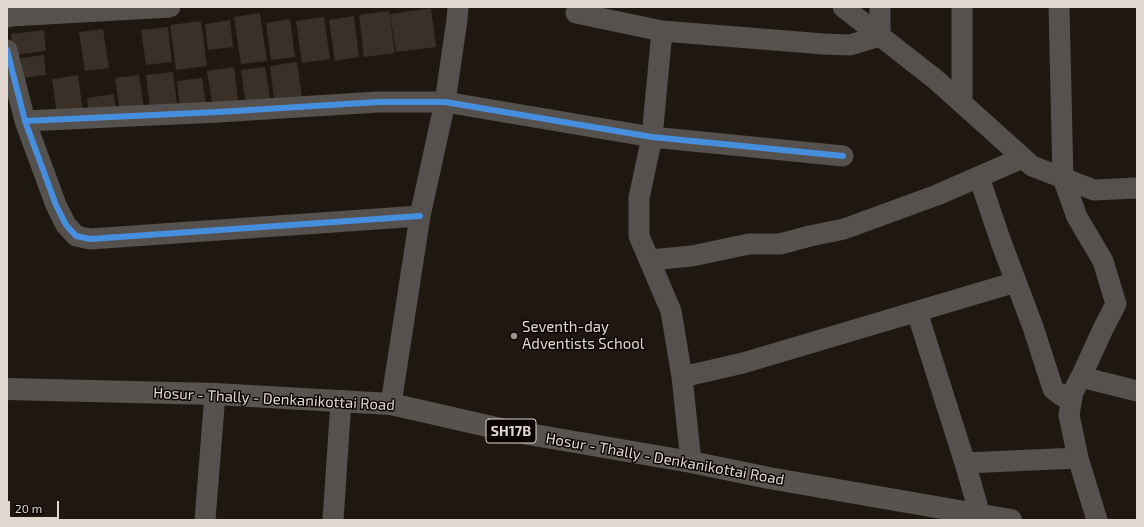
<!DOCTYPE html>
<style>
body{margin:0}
#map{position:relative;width:1144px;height:527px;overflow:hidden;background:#1f1810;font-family:"Exo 2",sans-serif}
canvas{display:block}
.frame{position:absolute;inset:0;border:8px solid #e1d7cf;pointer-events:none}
.scale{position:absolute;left:8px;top:501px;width:51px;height:18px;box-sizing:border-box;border:2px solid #e1d7cf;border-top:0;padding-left:5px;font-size:12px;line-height:14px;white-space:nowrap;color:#e1d7cf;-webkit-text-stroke:3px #0a0502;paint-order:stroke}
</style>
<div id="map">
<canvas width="1144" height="527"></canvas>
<div class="frame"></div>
<div class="scale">20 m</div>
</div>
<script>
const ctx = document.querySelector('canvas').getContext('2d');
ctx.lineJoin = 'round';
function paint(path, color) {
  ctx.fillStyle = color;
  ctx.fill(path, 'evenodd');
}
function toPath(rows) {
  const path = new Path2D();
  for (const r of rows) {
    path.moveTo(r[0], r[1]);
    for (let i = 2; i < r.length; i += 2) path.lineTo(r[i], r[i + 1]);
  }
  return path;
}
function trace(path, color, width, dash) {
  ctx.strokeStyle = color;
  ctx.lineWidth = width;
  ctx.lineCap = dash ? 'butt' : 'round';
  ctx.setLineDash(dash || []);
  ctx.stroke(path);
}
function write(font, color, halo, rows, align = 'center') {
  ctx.font = font + ' "Exo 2",sans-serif';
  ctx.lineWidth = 3;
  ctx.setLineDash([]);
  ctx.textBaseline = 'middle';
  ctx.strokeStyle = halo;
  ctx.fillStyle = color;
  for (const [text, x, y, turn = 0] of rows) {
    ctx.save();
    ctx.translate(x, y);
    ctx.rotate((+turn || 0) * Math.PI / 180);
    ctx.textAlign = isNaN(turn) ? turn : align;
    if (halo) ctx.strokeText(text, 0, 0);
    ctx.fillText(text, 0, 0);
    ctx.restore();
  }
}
paint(toPath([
 [431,8,436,47,396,52,390,14],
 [389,11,395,53,364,57,359,15],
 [260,13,267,61,241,64,234,17],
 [354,16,359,57,335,61,329,20],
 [324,17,330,59,302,63,296,21],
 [290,19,295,57,271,60,266,23],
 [230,20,233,47,208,50,205,24],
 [201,21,207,66,176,70,170,25],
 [168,27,172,62,146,65,141,30],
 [103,29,109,68,85,71,79,32],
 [44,30,46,51,13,55,11,34],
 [44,55,46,75,23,78,21,58],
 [297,62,303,104,275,108,270,66],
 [234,67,239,106,213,109,207,71],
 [265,67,271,103,246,106,241,70],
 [173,72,177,104,150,108,146,75],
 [78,75,83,113,57,116,52,79],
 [139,75,144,109,120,112,115,78],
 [202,78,206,104,180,108,177,81],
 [114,94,116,113,89,117,87,98]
]), '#3a3027');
trace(toPath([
 [843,7,935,79,1032,166,1094,190,1137,188],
 [1059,7,1063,178,1077,217,1103,261,1116,304,1103,329,1081,377,1073,392,1069,415,1078,458,1097,520],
 [576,13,662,31,824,44,850,45,880,36,880,7],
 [7,17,11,16,170,7],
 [662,31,652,137,639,198,639,236,671,311,682,377,691,462],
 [7,50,25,121,56,205,66,225,76,236,90,239,420,216],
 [962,102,962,7],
 [25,121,218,112,378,102,445,102,652,137,843,156],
 [979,177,1001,242,1033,327,1053,389,1062,396,1073,392],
 [650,260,692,256,749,244,780,244,810,236,844,229,937,195,1022,158],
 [917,312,965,463,980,515,980,520],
 [682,377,743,363,1016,282],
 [1081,377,1137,391],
 [391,404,420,216,445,102,457,20,458,7],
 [965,463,1078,458],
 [205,520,215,394],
 [333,520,341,401]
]), '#55514e', 21);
trace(toPath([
 [7,389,215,394,391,404,505,430,691,462,769,478,1011,520]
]), '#57534f', 22);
trace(toPath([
 [7,50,25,121,56,205,66,225,76,236,90,239,420,216],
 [25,121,218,112,378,102,445,102,652,137,843,156]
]), '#468fdf', 6);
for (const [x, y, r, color] of [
 [514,336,4,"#9d948c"]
]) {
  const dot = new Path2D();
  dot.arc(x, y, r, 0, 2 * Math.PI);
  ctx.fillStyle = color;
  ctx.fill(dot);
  trace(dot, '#0a0502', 1.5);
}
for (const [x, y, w] of [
 [511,431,50]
]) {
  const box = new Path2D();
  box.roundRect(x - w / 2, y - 12, w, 24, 3);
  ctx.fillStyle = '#0a0502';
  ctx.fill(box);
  trace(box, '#e1d7cf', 1);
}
write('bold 14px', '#e1d7cf', null, [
 ["SH17B",511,431]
]);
write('15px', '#e1d7cf', '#0a0502', [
 ["Seventh-day",522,327],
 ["Adventists School",522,344]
], 'left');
write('15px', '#e1d7cf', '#0a0502', [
 ["Hosur - Thally - Denkanikottai Road",274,399,3],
 ["Hosur - Thally - Denkanikottai Road",665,459,10]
]);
</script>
